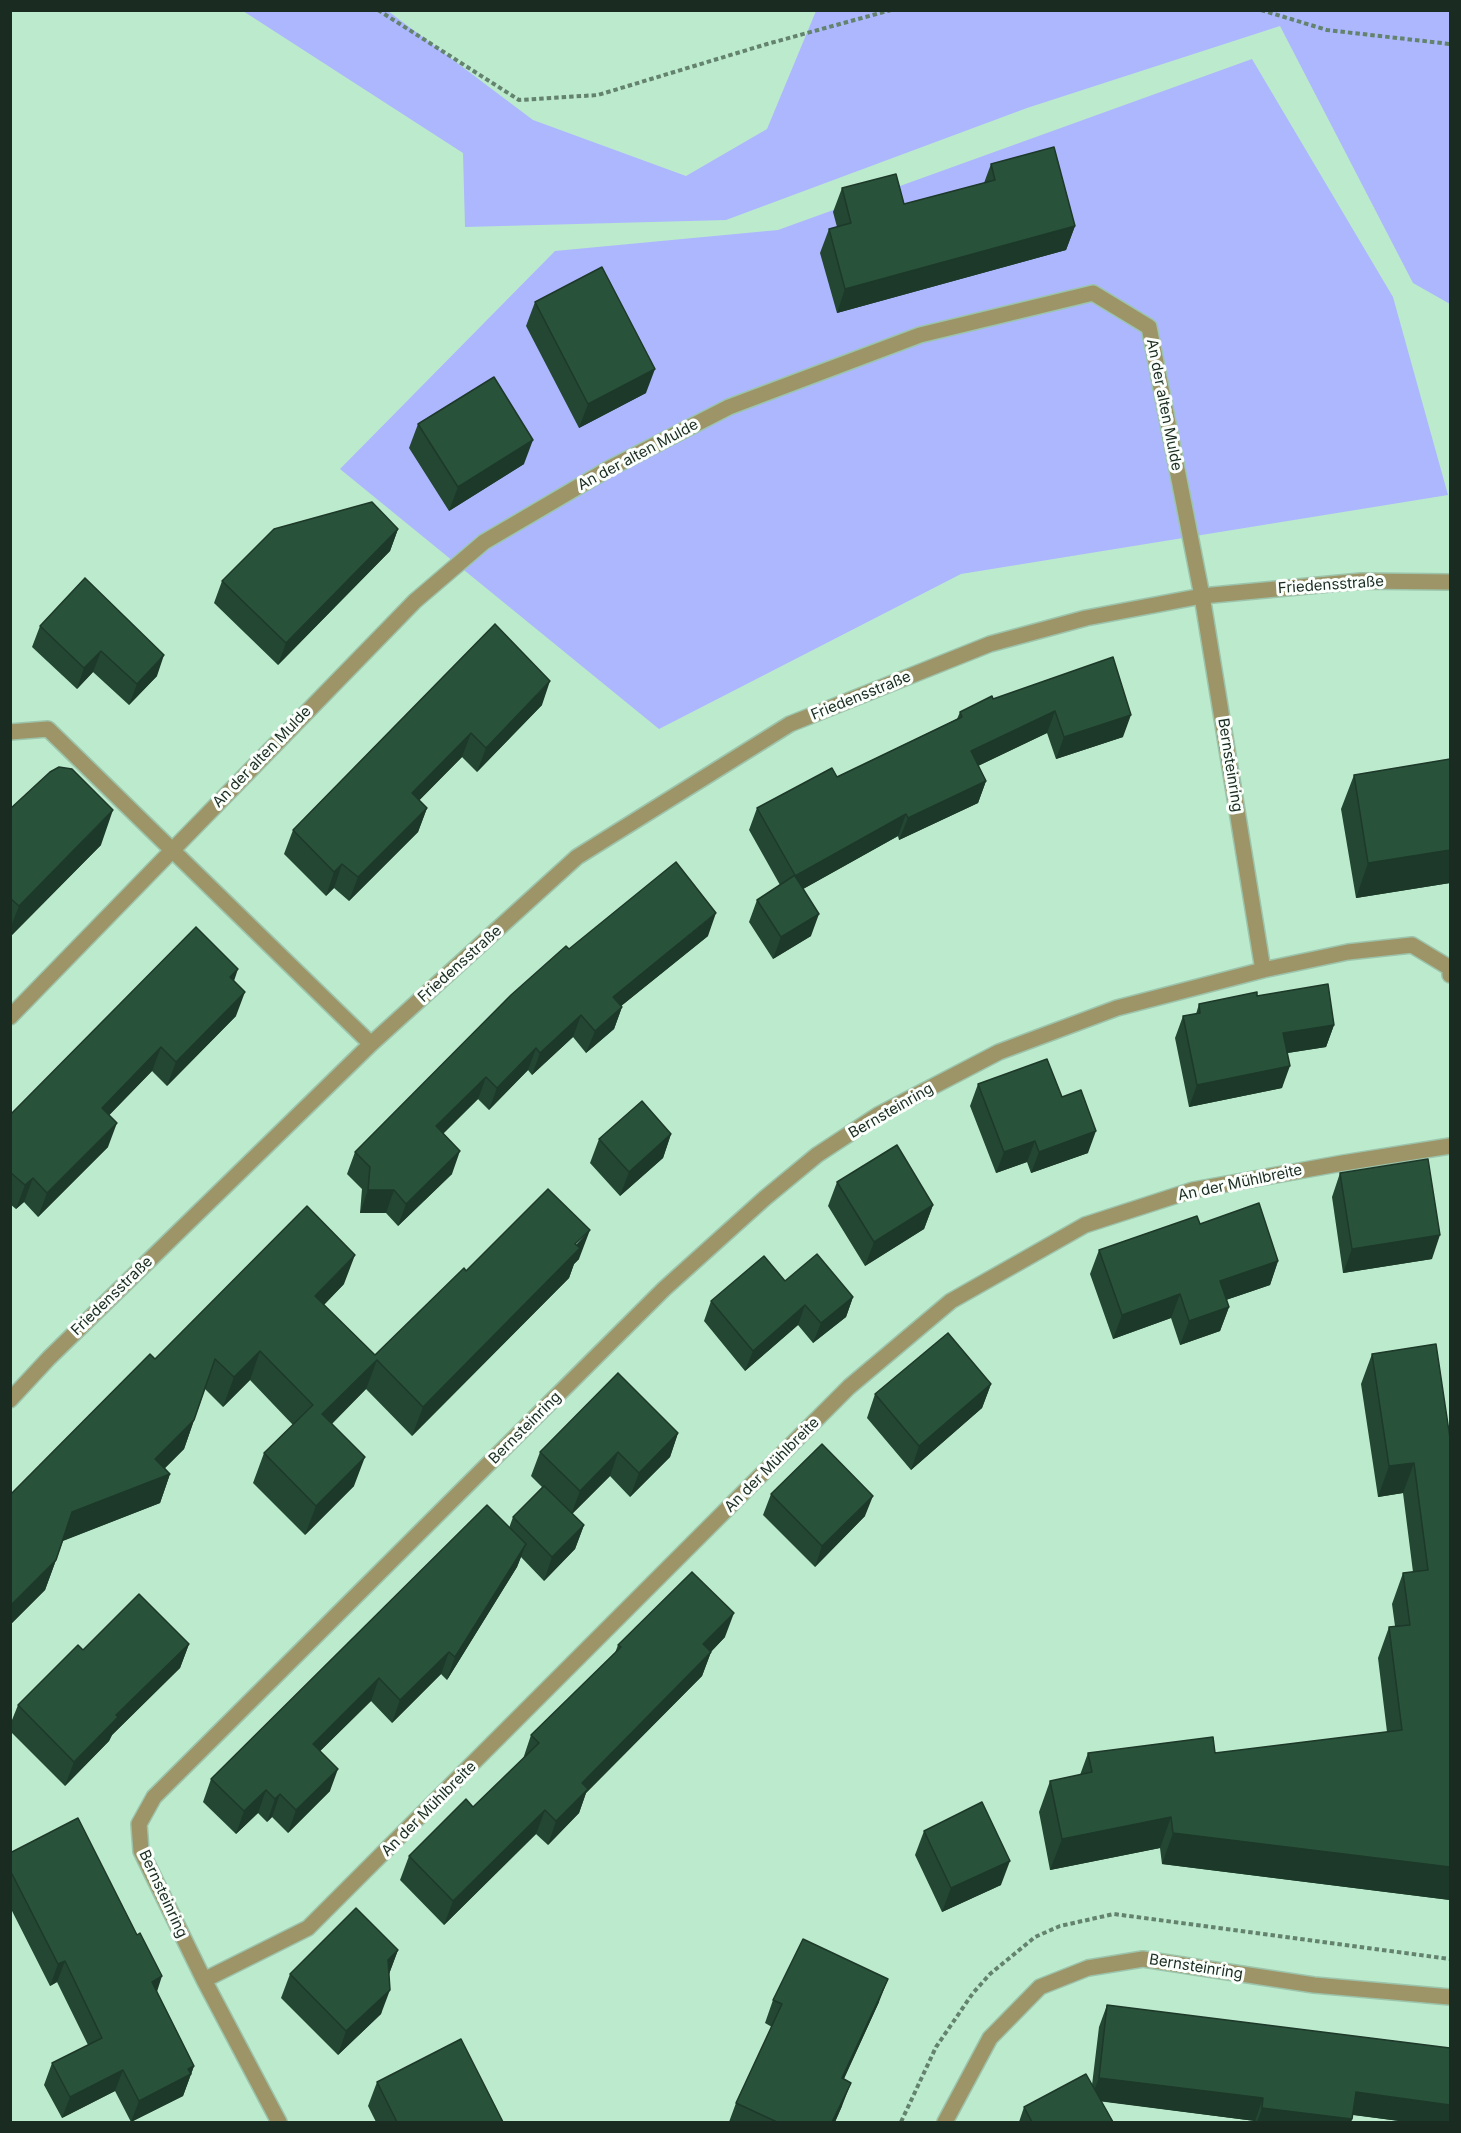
<!DOCTYPE html>
<meta charset="utf-8">
<style>
body{margin:0}
#map{position:relative;width:1461px;height:2133px;overflow:hidden;background:#bceacd;font-family:Inter,sans-serif}
canvas{display:block}
.frame{position:absolute;inset:0;border:12px solid #1a2c21;pointer-events:none}
</style>
<div id="map">
<canvas width="1461" height="2133"></canvas>
<div class="frame"></div>
</div>
<script>
const ctx = document.querySelector('canvas').getContext('2d');
ctx.lineJoin = 'round';
function paint(path, color) {
  ctx.fillStyle = color;
  ctx.fill(path, 'evenodd');
}
function toPath(rows) {
  const path = new Path2D();
  for (const r of rows) {
    path.moveTo(r[0], r[1]);
    for (let i = 2; i < r.length; i += 2) path.lineTo(r[i], r[i + 1]);
  }
  return path;
}
function trace(path, color, width, dash) {
  ctx.strokeStyle = color;
  ctx.lineWidth = width;
  ctx.lineCap = dash ? 'butt' : 'round';
  ctx.setLineDash(dash || []);
  ctx.stroke(path);
}
function write(font, color, halo, rows, align = 'center') {
  ctx.font = font + ' Inter,sans-serif';
  ctx.lineWidth = 6;
  ctx.setLineDash([]);
  ctx.textBaseline = 'middle';
  ctx.strokeStyle = halo;
  ctx.fillStyle = color;
  for (const [text, x, y, turn = 0] of rows) {
    ctx.save();
    ctx.translate(x, y);
    ctx.rotate((+turn || 0) * Math.PI / 180);
    ctx.textAlign = isNaN(turn) ? turn : align;
    if (halo) ctx.strokeText(text, 0, 0);
    ctx.fillText(text, 0, 0);
    ctx.restore();
  }
}
paint(toPath([
 [243,11,388,11,533,120,686,176,767,129,816,11,1450,11,1450,304,1413,283,1280,26,1027,108,726,220,465,227,463,153],
 [1252,59,1393,297,1448,495,961,574,659,729,340,469,555,251,778,230]
]), '#adb7fe');
const minor = toPath([
 [10,732,48,729,371,1044],
 [10,1017,415,601,484,542,610,468,729,407,920,335,1093,293,1149,327,1202,596,1263,970],
 [10,1400,49,1358,371,1044,577,857,790,724,990,644,1086,618,1202,596,1361,581,1450,582],
 [204,1980,308,1928,849,1387,951,1301,1085,1225,1193,1190,1343,1163,1450,1146],
 [279,2122,204,1980,141,1851,139,1824,154,1797,664,1289,765,1198,817,1155,878,1115,999,1052,1117,1008,1263,970,1348,952,1412,945,1450,968,1450,975],
 [945,2122,990,2038,1040,1987,1088,1968,1143,1959,1314,1985,1450,1997]
]);
trace(minor, '#9cc4ab', 18);
trace(toPath([
 [378,10,519,100,598,95,767,44,891,10],
 [1261,10,1327,30,1450,44],
 [901,2122,936,2047,973,1993,990,1974,1035,1937,1060,1926,1114,1914,1450,1959]
]), '#64836f', 4, [4.5, 3]);
trace(minor, '#9d9467', 15);
paint(toPath([
 [991,164,1075,226,1066,250,837,313,820,253,829,229,837,227,833,212,842,188,904,204,984,183],
 [535,302,646,393,579,428,526,326],
 [418,424,524,464,449,511,409,448],
 [398,529,390,551,278,665,214,603,222,581],
 [85,578,157,676,129,705,93,672,77,689,32,647,40,626],
 [495,624,542,705,477,772,462,757,419,800,427,808,418,832,349,901,334,888,326,896,284,854,293,830],
 [1113,657,1123,737,1056,759,1047,733,978,766,986,781,978,803,899,840,898,836,803,889,811,936,773,959,749,922,757,900,780,885,749,830,757,808,837,777,957,719,960,712,993,699],
 [1450,759,1450,883,1356,898,1341,809,1354,775],
 [10,809,101,845,10,937],
 [708,936,621,1006,622,1007,614,1029,586,1053,573,1037,532,1075,528,1070,489,1110,478,1099,443,1134,452,1174,398,1226,386,1213,360,1213,362,1189,347,1174,355,1152,569,949],
 [234,981,236,1016,167,1086,152,1071,109,1115,108,1147,38,1217,24,1202,16,1209,10,1204,10,1115],
 [1257,996,1334,1025,1326,1047,1287,1053,1282,1088,1189,1107,1175,1038,1183,1016,1196,1014,1199,1004],
 [978,1084,1062,1097,1088,1153,1031,1173,1027,1162,996,1173,970,1106],
 [671,1134,663,1158,620,1196,590,1163,599,1139],
 [1340,1173,1432,1259,1343,1273,1332,1197],
 [837,1182,933,1205,924,1229,865,1266,828,1206],
 [1200,1224,1278,1261,1270,1285,1226,1300,1229,1307,1220,1331,1180,1345,1171,1318,1113,1339,1090,1274,1099,1250],
 [579,1259,574,1264,569,1278,412,1436,366,1389,332,1424,354,1486,305,1535,253,1483,264,1453,293,1425,250,1380,223,1407,205,1389,184,1449,165,1468,170,1474,160,1503,63,1541,45,1590,10,1625,155,1359,344,1284,324,1305,375,1355,466,1271],
 [853,1297,846,1317,813,1343,798,1325,745,1371,704,1321,711,1301],
 [1436,1344,1450,1900,1162,1864,1160,1848,1050,1870,1039,1812,1050,1781,1080,1775,1088,1753,1215,1753,1387,1732,1378,1658,1389,1627,1395,1626,1392,1604,1403,1573,1413,1572,1403,1493,1378,1497,1361,1384,1372,1354],
 [991,1384,982,1408,911,1470,867,1418,875,1394],
 [678,1433,670,1457,630,1497,610,1476,572,1514,584,1525,575,1549,544,1581,521,1557,517,1567,447,1680,441,1674,392,1723,371,1701,320,1751,330,1791,288,1833,272,1817,267,1822,258,1813,236,1834,203,1802,211,1779,509,1528,513,1517,542,1487,531,1476,540,1452],
 [771,1494,865,1516,815,1567,763,1515],
 [725,1637,711,1652,702,1676,586,1793,579,1813,548,1845,536,1834,444,1925,400,1880,409,1856,473,1807,523,1759,531,1735,615,1653,618,1645],
 [189,1644,180,1668,112,1735,109,1741,65,1786,10,1731,10,1725,18,1705,83,1650],
 [924,1831,1001,1885,942,1912,915,1855],
 [10,1853,157,1992,194,2066,183,2096,131,2122,115,2091,62,2118,44,2085,52,2063,88,2045,57,1982,50,1986,10,1907],
 [398,1950,389,1974,381,2014,338,2055,281,1998,290,1974],
 [773,2000,879,2002,844,2079,842,2106,835,2122,729,2122,736,2103,772,2027,765,2023],
 [1107,2005,1450,2122,1407,2122,1353,2115,1351,2122,1255,2122,1255,2121,1101,2101,1113,2122,1019,2122,1024,2107,1092,2085,1099,2027],
 [377,2082,503,2122,376,2122,368,2106]
]), '#234733');
paint(toPath([
 [1075,226,1066,250,837,313,845,289],
 [655,369,646,393,579,428,588,404],
 [533,440,524,464,449,511,458,487],
 [398,529,390,551,278,665,286,643],
 [101,651,93,672,77,689,84,668],
 [164,655,157,676,129,705,137,684],
 [550,681,542,705,477,772,486,748],
 [1055,711,1047,733,963,773,971,751],
 [1131,715,1123,737,1056,759,1064,737],
 [471,733,462,757,403,817,412,793],
 [986,781,978,803,899,840,908,818],
 [427,808,418,832,349,901,358,877],
 [113,810,101,845,10,937,10,929,19,906],
 [906,814,898,836,787,898,795,876],
 [1450,850,1450,883,1356,898,1368,863],
 [342,864,334,888,326,896,334,872],
 [716,913,708,936,605,1019,613,997],
 [819,914,811,936,773,959,781,937],
 [238,969,230,993,230,977],
 [245,992,236,1016,167,1086,176,1062],
 [622,1007,614,1029,586,1053,595,1031],
 [581,1015,573,1037,532,1075,540,1053],
 [1334,1025,1326,1047,1275,1055,1283,1033],
 [161,1047,152,1071,93,1132,102,1108],
 [536,1048,528,1070,489,1110,497,1088],
 [1290,1066,1282,1088,1189,1107,1197,1085],
 [486,1077,478,1099,427,1149,436,1126],
 [117,1123,108,1147,38,1217,47,1193],
 [1096,1131,1088,1153,1031,1173,1039,1152],
 [671,1134,663,1158,620,1196,629,1172],
 [1035,1141,1027,1162,996,1173,1004,1152],
 [460,1151,452,1174,398,1226,406,1204],
 [33,1178,24,1202,16,1209,25,1185],
 [368,1190,394,1190,386,1213,360,1213],
 [933,1205,924,1229,865,1266,874,1242],
 [590,1230,579,1259,574,1264,569,1278,412,1436,423,1407],
 [1440,1235,1432,1259,1343,1273,1352,1249],
 [355,1255,344,1284,304,1325,315,1296],
 [1278,1261,1270,1285,1211,1305,1220,1281],
 [1180,1294,1171,1318,1113,1339,1122,1315],
 [853,1297,846,1317,813,1343,821,1323],
 [805,1305,798,1325,745,1371,753,1351],
 [1229,1307,1220,1331,1180,1345,1189,1321],
 [260,1351,250,1380,223,1407,234,1377],
 [377,1360,366,1389,312,1443,322,1414],
 [991,1384,982,1408,911,1470,919,1446],
 [194,1420,184,1449,152,1481,170,1474,160,1503,62,1541,72,1512,155,1459],
 [678,1433,670,1457,630,1497,639,1473],
 [618,1452,610,1476,571,1515,580,1491],
 [365,1457,354,1486,305,1535,316,1506],
 [1414,1463,1403,1493,1378,1497,1389,1466],
 [873,1496,865,1516,815,1567,822,1546],
 [584,1525,575,1549,544,1581,552,1557],
 [526,1544,517,1567,447,1680,455,1657],
 [56,1560,45,1590,10,1625,10,1606],
 [734,1613,725,1637,695,1668,703,1644],
 [189,1644,180,1668,112,1735,109,1741,65,1786,74,1762,116,1715],
 [449,1652,441,1674,392,1723,400,1700],
 [711,1652,702,1676,586,1793,579,1813,548,1845,556,1821,582,1783],
 [379,1678,371,1701,305,1766,313,1744],
 [338,1769,330,1791,288,1833,296,1810],
 [266,1790,258,1813,236,1834,244,1811],
 [280,1794,272,1817,267,1822,275,1799],
 [545,1810,536,1834,444,1925,453,1901],
 [1171,1817,1160,1848,1050,1870,1062,1839],
 [1173,1833,1450,1867,1450,1900,1162,1864],
 [1010,1861,1001,1885,942,1912,951,1888],
 [398,1950,389,1974,388,1960],
 [65,1961,57,1982,50,1986,58,1964],
 [162,1976,155,1998,152,1982],
 [888,1979,879,2002,833,2102,842,2078],
 [390,1990,381,2014,338,2055,346,2031],
 [194,2066,183,2096,131,2122,139,2101,188,2069],
 [123,2070,115,2091,62,2118,70,2097],
 [1099,2078,1263,2098,1255,2121,1090,2100],
 [851,2083,842,2106,835,2122,832,2122],
 [1356,2092,1450,2105,1450,2122,1407,2122,1347,2114],
 [1262,2108,1352,2119,1351,2122,1257,2122]
]), '#1d3929');
const building = toPath([
 [1054,147,1075,226,845,289,829,229,851,223,842,188,896,174,904,204,995,180,991,164,1054,147],
 [602,267,655,369,588,404,535,302,602,267],
 [494,377,533,440,458,487,418,424,494,377],
 [372,502,398,529,286,643,222,581,274,529,372,502],
 [85,578,164,655,137,684,101,651,84,668,40,626,85,578],
 [495,624,550,681,486,748,471,733,412,793,427,808,358,877,342,864,334,872,293,830,495,624],
 [1113,657,1131,715,1064,737,1055,711,971,751,986,781,908,818,906,814,795,876,819,914,781,937,757,900,795,875,757,808,832,768,837,777,962,717,960,712,992,696,993,699,1113,657],
 [1450,759,1450,850,1368,863,1354,775,1450,759],
 [59,767,72,769,113,810,19,906,10,898,10,809,50,772,59,767],
 [676,862,716,913,613,997,622,1007,595,1031,581,1015,540,1053,536,1048,497,1088,486,1077,436,1126,460,1151,406,1204,394,1190,368,1190,370,1167,355,1152,511,995,566,946,569,949,676,862],
 [196,927,238,969,230,977,245,992,176,1062,161,1047,102,1108,117,1123,47,1193,33,1178,25,1185,10,1172,10,1115,196,927],
 [1328,984,1334,1025,1283,1033,1290,1066,1197,1085,1183,1016,1200,1013,1199,1004,1257,992,1257,996,1328,984],
 [1047,1059,1062,1097,1081,1090,1096,1131,1039,1152,1035,1141,1004,1152,978,1084,1047,1059],
 [642,1101,671,1134,629,1172,599,1139,642,1101],
 [897,1145,933,1205,874,1242,837,1182,897,1145],
 [1428,1159,1440,1235,1352,1249,1340,1173,1428,1159],
 [548,1189,590,1230,575,1244,580,1248,423,1407,377,1360,322,1414,365,1457,316,1506,264,1453,313,1405,260,1351,234,1377,215,1359,194,1420,155,1459,170,1474,72,1512,56,1560,10,1606,10,1495,150,1354,155,1359,307,1206,355,1255,315,1296,375,1355,464,1268,466,1271,548,1189],
 [1259,1203,1278,1261,1220,1281,1229,1307,1189,1321,1180,1294,1122,1315,1099,1250,1197,1216,1200,1224,1259,1203],
 [817,1254,853,1297,821,1323,805,1305,753,1351,711,1301,764,1256,785,1281,817,1254],
 [948,1333,991,1384,919,1446,875,1394,948,1333],
 [1436,1344,1450,1438,1450,1867,1173,1833,1171,1817,1062,1839,1050,1781,1092,1772,1088,1753,1213,1737,1215,1753,1402,1730,1389,1627,1410,1625,1403,1573,1428,1570,1414,1463,1389,1466,1372,1354,1436,1344],
 [618,1373,678,1433,639,1473,618,1452,580,1491,540,1452,618,1373],
 [822,1444,873,1496,822,1546,771,1494,822,1444],
 [544,1486,584,1525,552,1557,513,1517,544,1486],
 [487,1505,526,1544,455,1657,449,1652,400,1700,379,1678,313,1744,338,1769,296,1810,280,1794,275,1799,266,1790,244,1811,211,1779,487,1505],
 [692,1572,734,1613,703,1644,711,1652,582,1783,588,1789,556,1821,545,1810,453,1901,409,1856,466,1799,473,1807,539,1743,531,1735,621,1647,618,1645,692,1572],
 [139,1594,189,1644,116,1715,118,1717,74,1762,18,1705,78,1645,83,1650,139,1594],
 [982,1802,1010,1861,951,1888,924,1831,982,1802],
 [78,1818,137,1935,140,1933,162,1976,152,1982,194,2066,188,2069,191,2074,139,2101,123,2070,70,2097,52,2063,102,2038,65,1961,58,1964,10,1870,10,1853,78,1818],
 [356,1908,398,1950,388,1960,390,1990,346,2031,290,1974,356,1908],
 [803,1939,888,1979,842,2078,851,2083,832,2122,777,2122,736,2103,782,2004,773,2000,803,1939],
 [1107,2005,1450,2048,1450,2105,1356,2092,1352,2119,1262,2108,1263,2098,1099,2078,1107,2005],
 [461,2039,503,2122,397,2122,377,2082,461,2039],
 [1086,2074,1113,2122,1032,2122,1024,2107,1086,2074]
]);
paint(building, '#29523b');
trace(building, '#1d3929', 1.5);
write('15px', '#1a2c21', '#fbfffc', [
 ["An der alten Mulde",1164,405,79],
 ["An der alten Mulde",638,455,-28],
 ["Friedensstraße",1331,585,-4],
 ["Friedensstraße",861,696,-22],
 ["An der alten Mulde",262,757,-46],
 ["Bernsteinring",1230,765,81],
 ["Friedensstraße",460,964,-42],
 ["Bernsteinring",891,1111,-30],
 ["An der Mühlbreite",1240,1183,-12],
 ["Friedensstraße",112,1296,-44],
 ["Bernsteinring",525,1428,-45],
 ["An der Mühlbreite",772,1465,-45],
 ["An der Mühlbreite",429,1809,-45],
 ["Bernsteinring",163,1894,65],
 ["Bernsteinring",1196,1967,9]
]);
</script>
